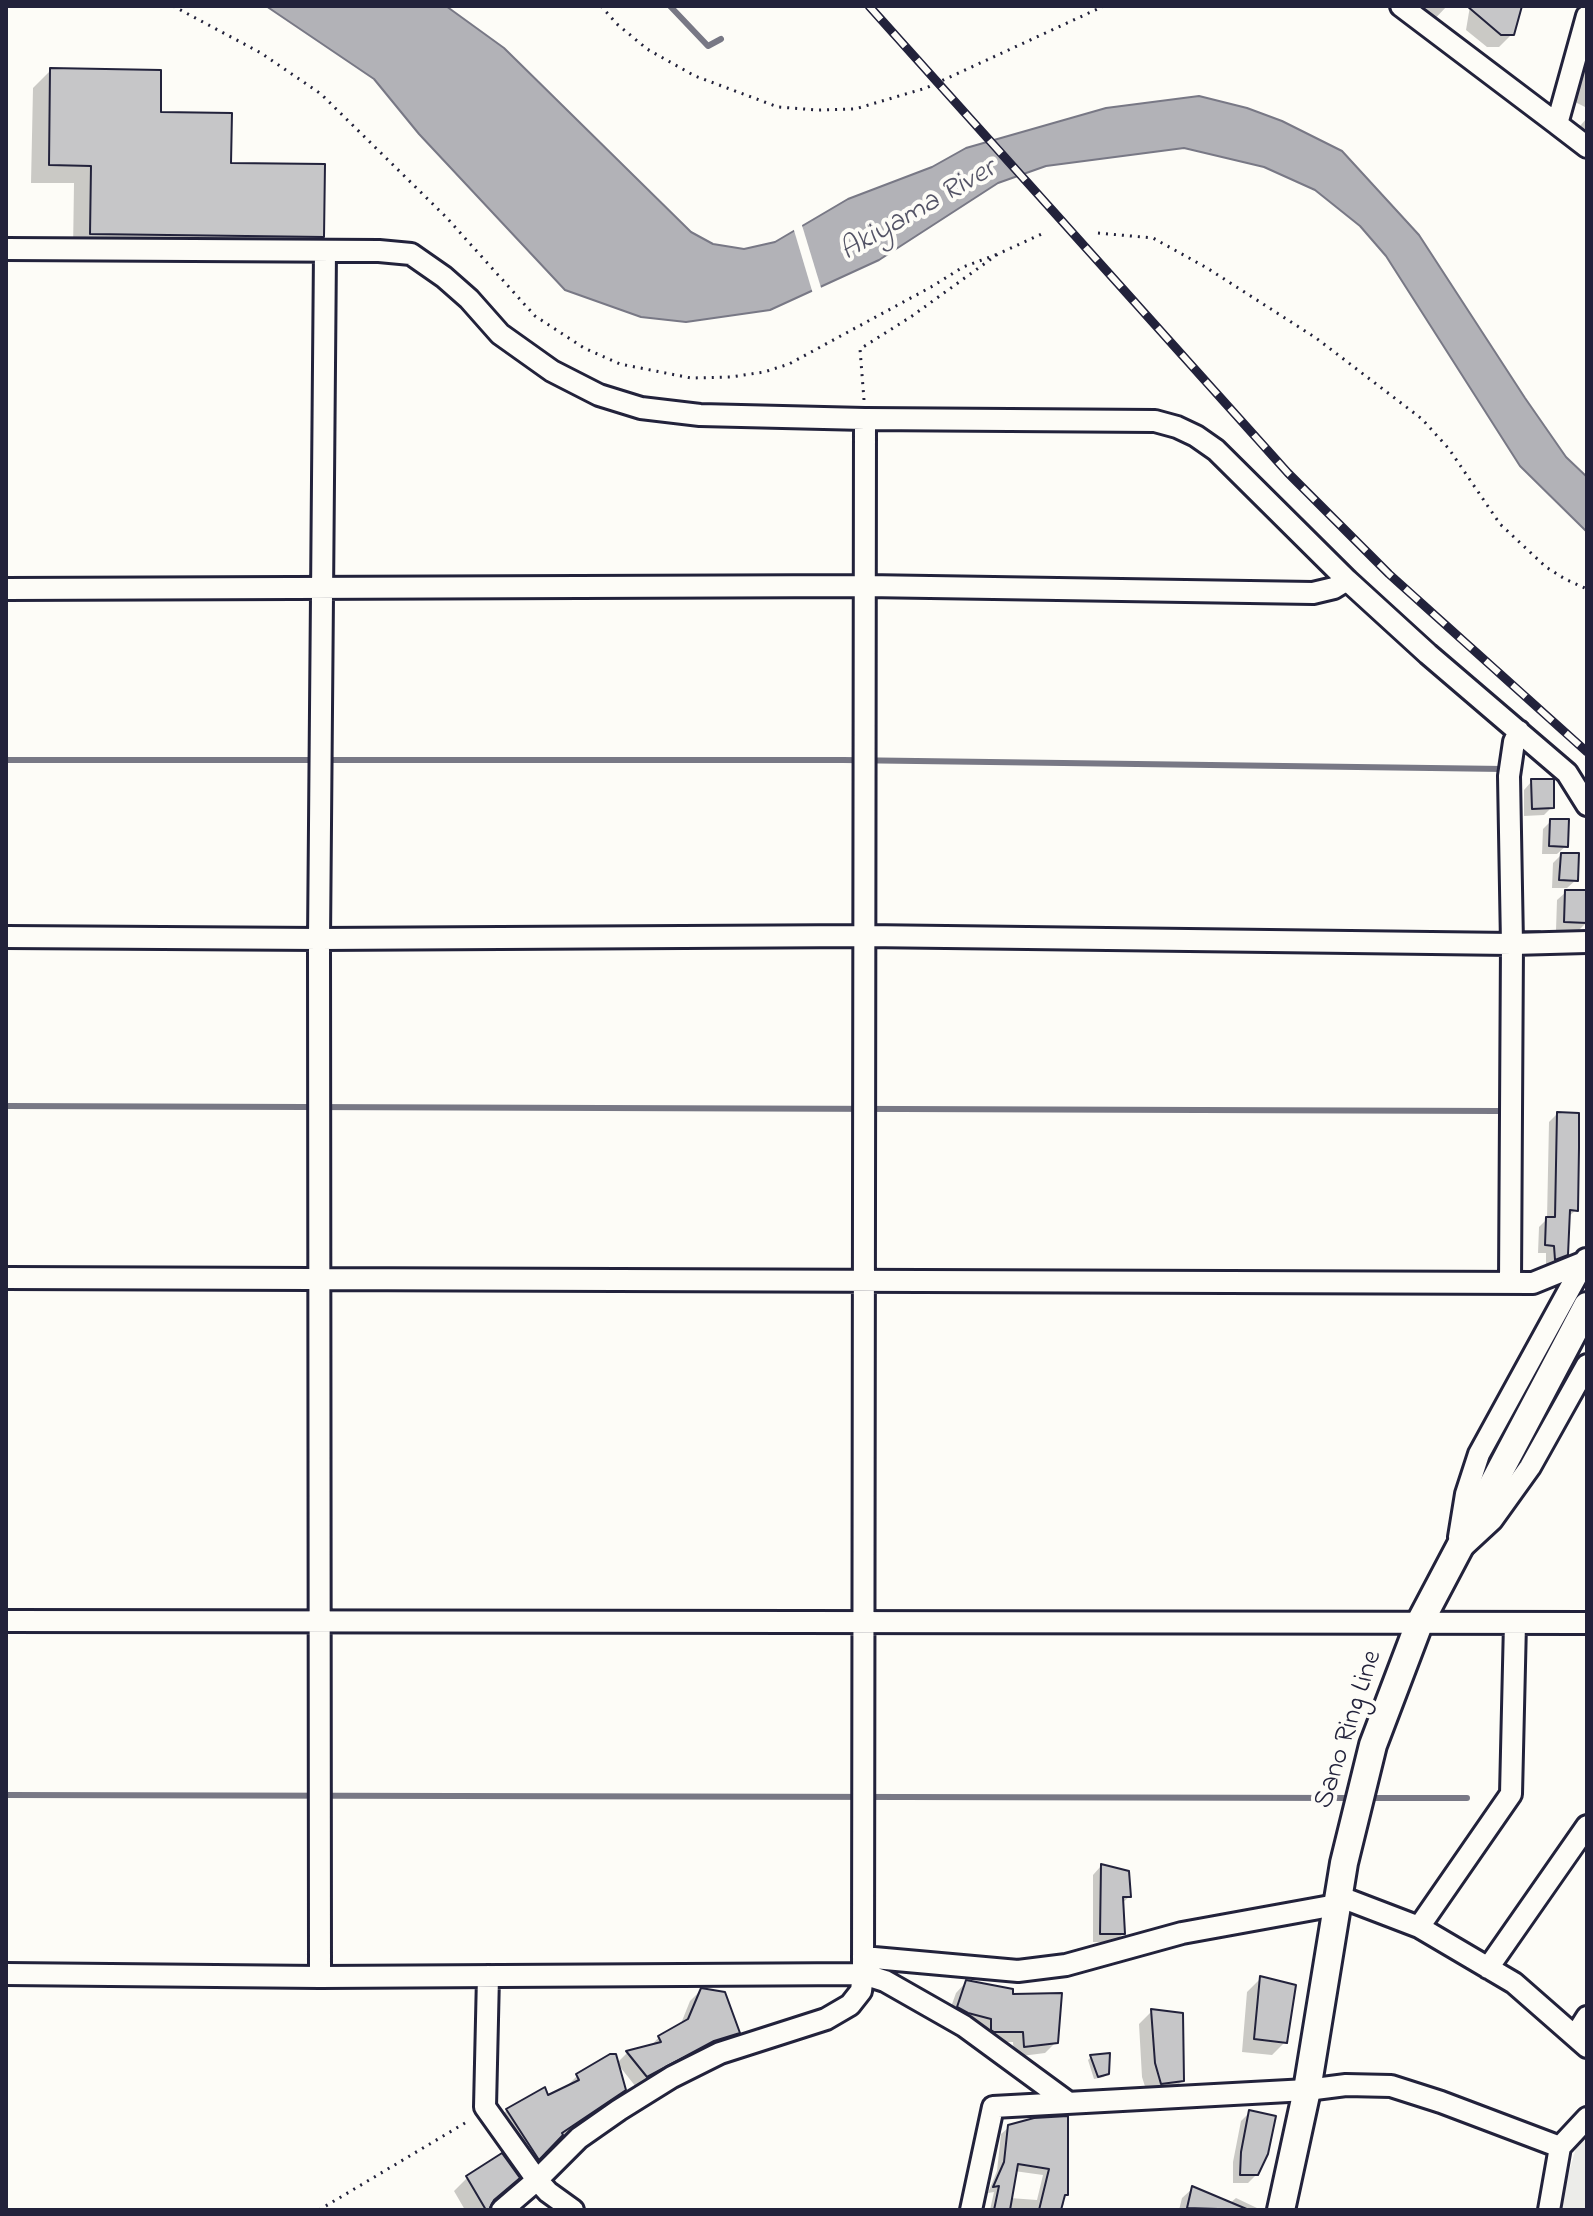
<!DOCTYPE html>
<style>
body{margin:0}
#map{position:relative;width:1593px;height:2216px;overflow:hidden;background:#fdfcf7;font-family:"Indie Flower",sans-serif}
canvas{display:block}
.frame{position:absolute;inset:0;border:8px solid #22223b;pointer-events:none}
</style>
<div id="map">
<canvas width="1593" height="2216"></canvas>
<div class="frame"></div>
</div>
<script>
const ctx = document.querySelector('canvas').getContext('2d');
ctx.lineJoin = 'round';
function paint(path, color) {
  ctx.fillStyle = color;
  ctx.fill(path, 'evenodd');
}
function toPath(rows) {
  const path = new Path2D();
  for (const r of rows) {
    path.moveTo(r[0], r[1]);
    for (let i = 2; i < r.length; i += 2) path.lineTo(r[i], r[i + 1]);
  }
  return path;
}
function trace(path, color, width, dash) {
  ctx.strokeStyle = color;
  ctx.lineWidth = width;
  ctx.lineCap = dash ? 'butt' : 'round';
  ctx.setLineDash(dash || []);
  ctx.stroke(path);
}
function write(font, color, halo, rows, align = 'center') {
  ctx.font = font + ' "Indie Flower",sans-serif';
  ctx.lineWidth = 8;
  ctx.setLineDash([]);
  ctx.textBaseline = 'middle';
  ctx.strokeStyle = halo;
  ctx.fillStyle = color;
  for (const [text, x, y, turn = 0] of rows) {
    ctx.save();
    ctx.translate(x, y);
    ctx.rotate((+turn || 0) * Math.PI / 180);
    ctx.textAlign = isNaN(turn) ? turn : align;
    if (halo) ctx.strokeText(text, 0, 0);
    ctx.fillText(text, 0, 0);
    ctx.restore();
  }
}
paint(toPath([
 [1587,2137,1587,2210,1558,2210,1576,2148]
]), '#ecece9');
const water = toPath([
 [266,6,446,6,504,48,691,232,713,244,744,249,775,242,848,199,932,167,966,148,1106,108,1199,96,1247,108,1282,121,1342,151,1419,235,1525,398,1566,457,1587,477,1587,532,1520,466,1386,256,1360,226,1315,190,1264,167,1184,148,1046,166,998,183,879,260,770,310,686,322,641,317,565,290,419,134,374,79,266,6]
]);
paint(water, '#b2b2b7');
trace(water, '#787885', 2);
paint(toPath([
 [801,222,822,291,813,294,793,227]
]), '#fdfcf7');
paint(toPath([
 [1403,6,1447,6,1429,25],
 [1470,6,1520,6,1512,34,1499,47,1487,47,1466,30],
 [1587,6,1587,108,1567,98],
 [51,70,159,114,322,236,304,254,73,251,74,183,31,183,33,88],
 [1587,118,1587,145,1573,134],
 [1532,781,1552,807,1544,815,1524,816,1524,790],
 [1551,821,1566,846,1557,854,1542,854,1543,829],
 [1561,855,1576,880,1567,888,1552,888,1553,863],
 [1566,892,1587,892,1587,922,1579,930,1556,930,1557,900],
 [1557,1114,1576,1210,1567,1218,1566,1254,1557,1263,1546,1267,1546,1253,1538,1253,1539,1227,1547,1219,1549,1122],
 [1101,1866,1129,1897,1121,1904,1123,1934,1114,1942,1093,1942,1093,1875],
 [1260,1979,1285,2042,1272,2055,1242,2052,1247,1992],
 [966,1982,1011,1996,1056,2042,1045,2053,1014,2057,1013,2042,982,2042,947,2018,956,1993],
 [701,1990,737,2033,726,2043,701,2052,636,2087,617,2063,627,2053,650,2047,659,2037,680,2026,690,2001],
 [1152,2011,1182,2081,1169,2094,1148,2096,1142,2077,1139,2024],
 [1091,2057,1107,2073,1104,2077,1094,2079,1088,2060],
 [578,2075,624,2090,611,2102,557,2139,526,2170,495,2122,507,2110,547,2098,565,2088],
 [1250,2112,1257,2174,1248,2183,1233,2183,1233,2162,1241,2121],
 [1034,2120,1066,2194,1062,2198,1064,2204,1059,2210,990,2210,994,2192,988,2193,997,2171,1001,2134,1009,2127],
 [1014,2171,1043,2175,1037,2200,1010,2198],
 [467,2178,489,2204,488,2210,465,2210,454,2191],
 [1193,2188,1229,2204,1236,2198,1257,2208,1256,2210,1179,2210,1182,2198]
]), '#0003');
trace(toPath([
 [670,6,708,46,721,39],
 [6,760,843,760,1504,769],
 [1515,933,1539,933],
 [6,1106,1498,1111],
 [6,1795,1351,1798],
 [1366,1798,1467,1798]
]), '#787885', 6);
const building = toPath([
 [1467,6,1522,6,1514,35,1501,35,1467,6],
 [50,68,161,70,161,112,232,113,231,163,325,164,324,237,90,234,91,166,49,165,50,68],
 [1531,779,1554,779,1554,808,1532,809,1531,779],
 [1550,819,1569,819,1568,847,1549,846,1550,819],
 [1561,853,1579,853,1578,881,1559,880,1561,853],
 [1565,890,1587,890,1587,923,1564,922,1565,890],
 [1557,1112,1579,1113,1579,1148,1578,1211,1570,1210,1568,1255,1555,1260,1554,1246,1545,1245,1546,1217,1555,1217,1557,1112],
 [1101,1864,1129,1871,1131,1897,1123,1897,1125,1934,1100,1934,1101,1864],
 [1260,1976,1296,1985,1287,2043,1254,2039,1260,1976],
 [966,1980,1013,1989,1013,1994,1062,1993,1058,2043,1024,2047,1023,2032,994,2032,991,2030,991,2019,968,2013,957,2007,966,1980],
 [701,1988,725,1992,740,2033,714,2041,647,2077,626,2051,661,2042,658,2036,688,2019,701,1988],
 [1151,2009,1183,2013,1184,2081,1161,2084,1155,2063,1151,2009],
 [1110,2053,1109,2074,1098,2077,1090,2055,1110,2053],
 [610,2054,616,2054,626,2090,562,2133,563,2135,539,2160,506,2109,545,2087,548,2095,579,2080,576,2074,610,2054],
 [1249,2110,1276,2116,1268,2154,1258,2175,1240,2175,1241,2152,1249,2110],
 [1068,2116,1068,2195,1065,2195,1061,2210,1039,2210,1049,2169,1018,2164,1010,2210,994,2210,999,2186,993,2187,1004,2162,1008,2125,1034,2118,1068,2116],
 [502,2153,520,2178,494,2200,489,2210,486,2210,466,2176,502,2153],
 [1192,2186,1249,2210,1187,2208,1192,2186]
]);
paint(building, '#c6c6c8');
trace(building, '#22223b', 2);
const minor = toPath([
 [1401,6,1557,124],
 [1587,16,1557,124,1587,147],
 [6,249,379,251,411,254,444,277,469,299,500,334,552,371,599,395,641,408,700,415,865,419,1155,421,1177,427,1196,436,1216,450,1347,580,1428,654,1567,773,1587,805],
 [6,589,866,586,1313,593,1334,588,1347,580],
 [6,937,319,939,865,936,1512,944,1587,942],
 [6,1278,1533,1283,1587,1261],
 [1510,1282,1512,944,1509,776,1514,742,1519,731],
 [1459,1537,1466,1494,1479,1454,1586,1259],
 [1465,1545,1492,1520,1530,1467,1587,1365],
 [6,1621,1587,1623],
 [1338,1896,1419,1927,1514,1983,1587,2047],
 [1419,1927,1511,1794,1515,1623],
 [863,1957,1018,1971,1066,1965,1182,1933,1336,1905],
 [1488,1968,1587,1826],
 [6,1974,320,1977,863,1974,885,1981,964,2026,1069,2103],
 [488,1976,485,2107,537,2180,548,2192,573,2210],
 [320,1977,319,939,325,251],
 [1575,2036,1587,2017],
 [502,2210,537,2180,579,2138,619,2110,672,2077,720,2053,826,2019,850,2005,861,1991,863,1974,865,419],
 [971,2210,993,2107,1307,2090,1346,2085,1391,2086,1441,2102,1560,2147,1587,2118],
 [1549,2210,1560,2147]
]);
const major = toPath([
 [1281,2210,1307,2090,1344,1863,1373,1745,1419,1624,1587,1306]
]);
trace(minor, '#22223b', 26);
trace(major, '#22223b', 32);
trace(toPath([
 [173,6,261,53,321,94,446,217,535,316,584,348,620,364,691,378,731,377,764,372,789,364,931,287,963,267,998,254],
 [601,6,617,24,647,49,695,76,778,107,818,110,855,109,926,88,1104,6],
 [1098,233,1153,238,1207,268,1316,338,1422,419,1449,449,1500,524,1546,567,1565,579,1587,589],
 [864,400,860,349,912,316,998,254,1046,232],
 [319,2210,470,2120]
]), '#22223b', 3, [2, 6]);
trace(minor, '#fdfcf7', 20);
trace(major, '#fdfcf7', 26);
const rail = toPath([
 [869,6,1288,473,1389,574,1587,752]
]);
trace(rail, '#22223b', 9);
trace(rail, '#fdfcf7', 6, [18]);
write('28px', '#22223b', '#fdfcf7', [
 ["Sano Ring Line",1350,1730,-72]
]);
write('italic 30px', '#545466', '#fdfcf7', [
 ["Akiyama River",919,212,-30]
]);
</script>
